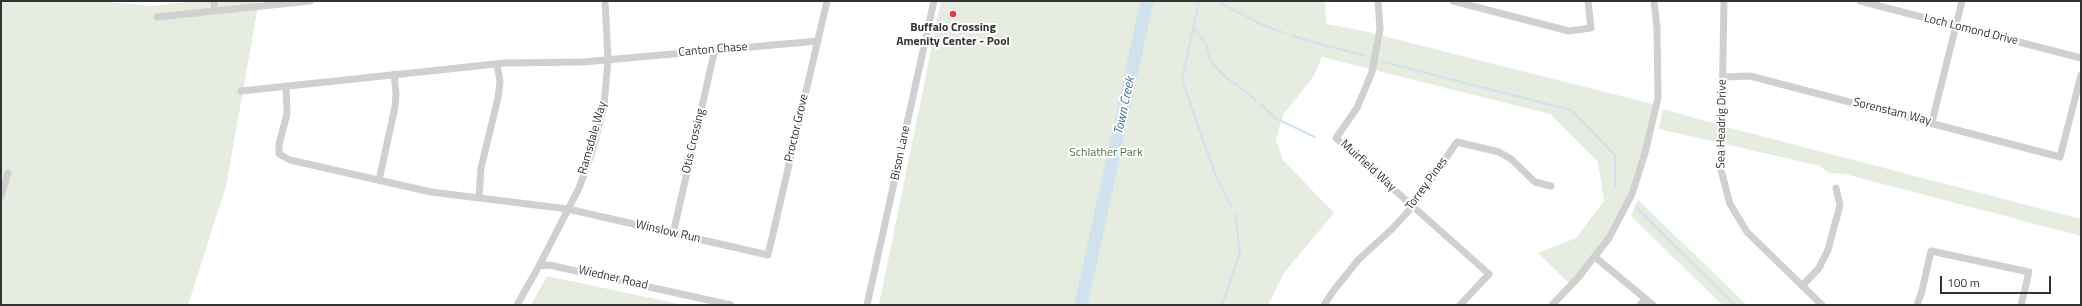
<!DOCTYPE html>
<style>
body{margin:0}
#map{position:relative;width:2082px;height:306px;overflow:hidden;background:#fff;font-family:"Titillium Web",sans-serif}
canvas{display:block}
.frame{position:absolute;inset:0;border:2px solid #333;pointer-events:none}
.scale{position:absolute;left:1940px;top:276px;width:111px;height:18px;box-sizing:border-box;border:2px solid #333;border-top:0;padding-left:5px;font-size:12px;line-height:14px;white-space:nowrap;color:#333;-webkit-text-stroke:3px #fff;paint-order:stroke}
</style>
<div id="map">
<canvas width="2082" height="306"></canvas>
<div class="frame"></div>
<div class="scale">100 m</div>
</div>
<script>
const ctx = document.querySelector('canvas').getContext('2d');
ctx.lineJoin = 'round';
function paint(path, color) {
  ctx.fillStyle = color;
  ctx.fill(path, 'evenodd');
}
function toPath(rows) {
  const path = new Path2D();
  for (const r of rows) {
    path.moveTo(r[0], r[1]);
    for (let i = 2; i < r.length; i += 2) path.lineTo(r[i], r[i + 1]);
  }
  return path;
}
function trace(path, color, width, dash) {
  ctx.strokeStyle = color;
  ctx.lineWidth = width;
  ctx.lineCap = dash ? 'butt' : 'round';
  ctx.setLineDash(dash || []);
  ctx.stroke(path);
}
function write(font, color, halo, rows, align = 'center') {
  ctx.font = font + ' "Titillium Web",sans-serif';
  ctx.lineWidth = 4;
  ctx.setLineDash([]);
  ctx.textBaseline = 'middle';
  ctx.strokeStyle = halo;
  ctx.fillStyle = color;
  for (const [text, x, y, turn = 0] of rows) {
    ctx.save();
    ctx.translate(x, y);
    ctx.rotate((+turn || 0) * Math.PI / 180);
    ctx.textAlign = isNaN(turn) ? turn : align;
    if (halo) ctx.strokeText(text, 0, 0);
    ctx.fillText(text, 0, 0);
    ctx.restore();
  }
}
paint(toPath([
 [1,1,96,1,151,6,195,1,259,1,226,186,188,305,1,305],
 [941,1,1325,1,1326,24,1364,31,1656,105,1632,194,1609,238,1571,285,1538,253,1576,238,1604,201,1598,162,1550,114,1322,57,1313,77,1283,115,1276,140,1283,160,1334,213,1284,273,1268,305,879,305],
 [1663,109,1734,129,2081,219,2081,236,1845,174,1829,173,1820,166,1659,129],
 [1638,200,1747,305,1722,305,1631,216],
 [547,276,684,305,531,305]
]), '#e6ecdf');
trace(toPath([
 [1199,1,1182,80,1215,174,1231,206],
 [1216,1,1263,25,1284,33],
 [1193,27,1206,44,1210,60,1222,74,1256,100],
 [1292,36,1365,56],
 [1383,62,1571,110,1615,155,1615,187],
 [1261,105,1275,118,1315,137],
 [1636,207,1735,305],
 [1222,305,1240,253,1235,214]
]), '#cfe2ee', 2);
trace(toPath([
 [1081,305,1147,1]
]), '#cfe2ee', 13);
trace(toPath([
 [214,1,215,11],
 [1378,1,1380,29,1372,72,1357,108,1336,138,1489,274,1460,305],
 [1453,1,1569,31,1591,28,1588,1],
 [1724,1,1721,170,1730,204,1747,232,1822,305],
 [1860,1,2081,58],
 [157,17,310,1],
 [1723,77,1750,76,2060,157,2081,75],
 [286,86,287,114,279,144,279,154,290,160,431,192,568,209,768,255,827,1],
 [241,91,505,63,583,62,818,41],
 [1932,122,1962,1],
 [379,180,395,107,396,94,394,74],
 [1,196,8,173],
 [479,198,481,168,498,98,500,82,497,64],
 [673,234,715,49],
 [1595,257,1653,305],
 [539,266,579,188,592,152,604,106,608,60,605,1],
 [1802,286,1819,268,1828,250,1840,205,1836,188],
 [517,305,539,266,549,265,731,305],
 [867,305,934,1],
 [1324,305,1334,290,1359,259,1392,229,1413,206,1457,142,1499,152,1511,159,1535,182,1551,186],
 [1552,305,1577,279,1609,238,1632,194,1645,153,1658,98,1657,28,1654,1],
 [1640,305,1646,299],
 [1917,305,1922,291,1931,251,2029,272,2021,305]
]), '#d0d0d0', 7);
for (const [x, y, r, color] of [
 [953,14,4,"#e63946"]
]) {
  const dot = new Path2D();
  dot.arc(x, y, r, 0, 2 * Math.PI);
  ctx.fillStyle = color;
  ctx.fill(dot);
  trace(dot, '#fff', 1.5);
}
write('bold 12px', '#333', '#fff', [
 ["Buffalo Crossing",953,28],
 ["Amenity Center - Pool",953,42]
]);
write('12px', '#333', '#fff', [
 ["Loch Lomond Drive",1971,30,14],
 ["Canton Chase",713,50,-5],
 ["Sorenstam Way",1892,112,14],
 ["Sea Headrig Drive",1722,124,-89],
 ["Proctor Grove",797,128,-77],
 ["Ramsdale Way",593,138,-74],
 ["Otis Crossing",694,141,-77],
 ["Bison Lane",901,153,-78],
 ["Muirfield Way",1368,166,42],
 ["Torrey Pines",1427,184,-54],
 ["Winslow Run",668,232,13],
 ["Wiedner Road",613,278,13]
]);
write('12px', '#56703f', '#fff', [
 ["Schlather Park",1106,153]
]);
write('italic 13px', '#3f7597', '#fff', [
 ["Town Creek",1125,106,-78]
]);
</script>
